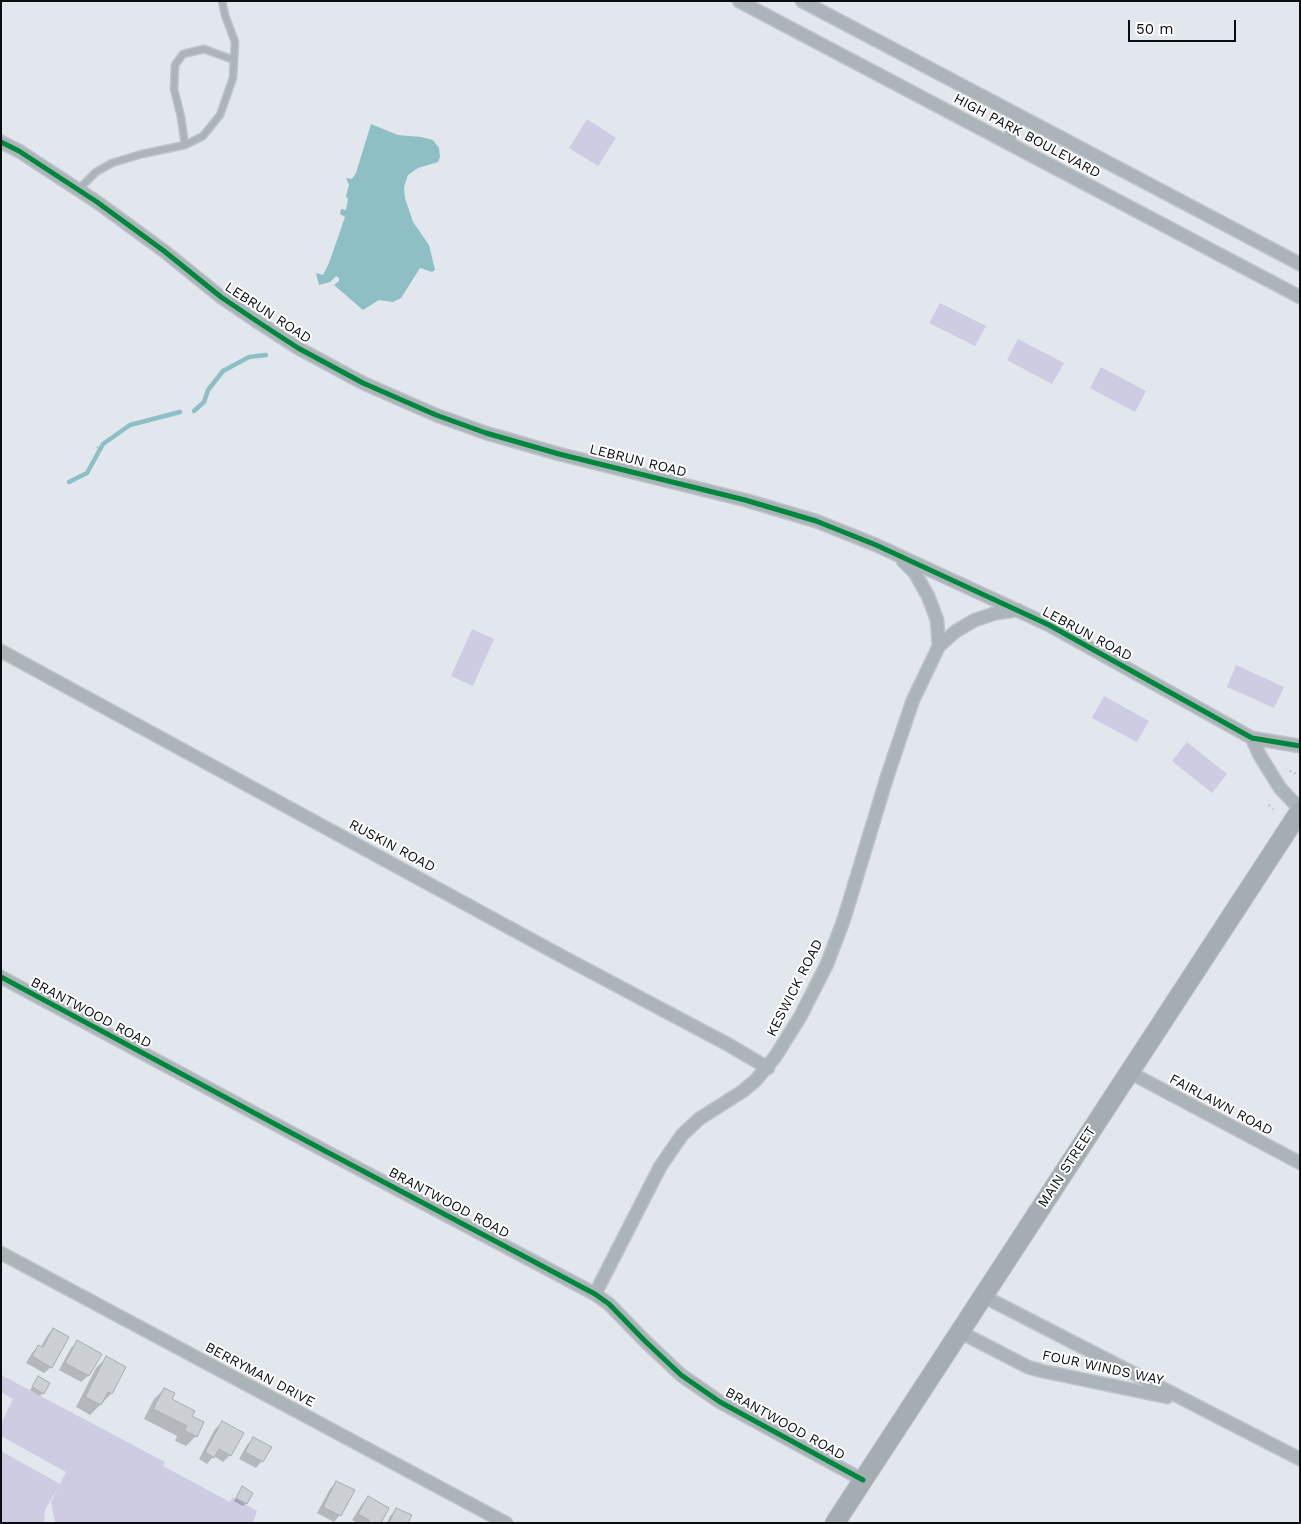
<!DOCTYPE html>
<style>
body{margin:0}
#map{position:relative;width:1301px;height:1524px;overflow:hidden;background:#e1e7ed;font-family:"Work Sans",sans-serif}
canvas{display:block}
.frame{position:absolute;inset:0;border:2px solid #090d10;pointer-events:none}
.scale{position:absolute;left:1128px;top:20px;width:108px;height:22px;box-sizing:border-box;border:2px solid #090d10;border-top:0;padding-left:6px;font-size:15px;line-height:18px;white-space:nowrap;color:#090d10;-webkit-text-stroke:4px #fff;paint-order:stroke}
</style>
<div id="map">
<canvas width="1301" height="1524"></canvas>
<div class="frame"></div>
<div class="scale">50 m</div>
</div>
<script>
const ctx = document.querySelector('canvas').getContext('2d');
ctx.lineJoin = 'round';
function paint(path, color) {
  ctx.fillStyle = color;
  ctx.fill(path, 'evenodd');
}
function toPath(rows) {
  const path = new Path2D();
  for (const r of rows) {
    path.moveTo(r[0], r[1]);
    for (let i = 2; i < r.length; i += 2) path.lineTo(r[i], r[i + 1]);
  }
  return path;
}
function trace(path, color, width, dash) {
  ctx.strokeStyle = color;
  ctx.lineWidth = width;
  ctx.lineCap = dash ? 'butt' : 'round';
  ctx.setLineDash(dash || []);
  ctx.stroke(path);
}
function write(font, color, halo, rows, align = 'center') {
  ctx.font = font + ' "Work Sans",sans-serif';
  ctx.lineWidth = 4;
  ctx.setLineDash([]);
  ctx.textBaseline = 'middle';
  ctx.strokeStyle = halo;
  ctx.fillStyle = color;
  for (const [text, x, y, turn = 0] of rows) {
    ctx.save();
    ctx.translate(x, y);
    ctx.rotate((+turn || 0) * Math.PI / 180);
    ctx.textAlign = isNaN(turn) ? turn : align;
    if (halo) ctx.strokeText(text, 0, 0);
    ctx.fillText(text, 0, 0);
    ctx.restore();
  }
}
paint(toPath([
 [587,119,616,138,598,166,569,148],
 [940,303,986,326,975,346,929,323],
 [1018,339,1064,363,1052,384,1007,360],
 [1101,367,1146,391,1135,412,1090,388],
 [472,629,494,639,473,686,451,676],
 [1236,665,1284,687,1274,708,1227,687],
 [1104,696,1149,721,1137,742,1092,718],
 [1187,742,1227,774,1212,793,1172,761],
 [1,1375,165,1462,163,1466,230,1502,233,1497,257,1511,253,1523,55,1523,51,1502,58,1487,45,1510,44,1523,1,1523,1,1451,60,1484,66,1472,1,1436,1,1423,13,1399,1,1392]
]), '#cecce3');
paint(toPath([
 [371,124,398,135,421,137,433,140,439,148,440,157,438,162,418,168,408,175,404,187,405,198,413,222,429,245,435,270,432,272,420,268,401,298,393,302,379,300,363,310,334,285,339,281,339,278,336,276,330,282,319,285,316,273,323,275,329,263,345,217,340,214,341,209,346,210,348,199,346,196,349,185,346,178,352,179,356,173]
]), '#8ebfc5');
paint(toPath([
 [53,1329,51,1367,44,1373,26,1363,32,1353,39,1346,41,1347,47,1336],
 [78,1342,100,1354,88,1376,81,1382,59,1370,71,1348],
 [106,1358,125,1367,111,1394,90,1415,76,1407,96,1368],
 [38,1378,43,1393,40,1396,30,1390],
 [164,1389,170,1400,191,1417,196,1436,186,1446,175,1441,177,1436,144,1419,154,1399],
 [222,1423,230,1455,223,1462,214,1456,207,1464,199,1459,215,1429],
 [253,1439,262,1461,256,1468,239,1459,247,1445],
 [337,1482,340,1515,334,1522,317,1513,330,1489],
 [242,1488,246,1503,243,1506,234,1501],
 [368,1497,380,1523,357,1523,352,1520,362,1504],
 [397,1509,407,1523,387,1523,390,1516]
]), '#0003');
trace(toPath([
 [194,411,204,402,208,390,223,371,249,357,266,355],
 [69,482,87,473,103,444,130,425,180,412]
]), '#8ebfc5', 4.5);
const building = toPath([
 [53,1328,69,1337,52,1368,32,1356,38,1345,43,1347,53,1328],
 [77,1340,102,1354,89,1376,65,1363,77,1340],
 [106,1356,126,1367,112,1394,108,1392,101,1405,85,1397,106,1356],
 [38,1376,50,1383,44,1394,32,1387,38,1376],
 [164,1388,175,1393,172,1399,195,1411,192,1416,204,1422,197,1437,184,1430,187,1426,153,1409,164,1388],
 [222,1421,244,1433,231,1456,219,1449,214,1458,205,1452,222,1421],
 [253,1437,272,1447,263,1462,245,1452,253,1437],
 [336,1481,355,1490,341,1516,323,1507,336,1481],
 [242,1486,253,1493,247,1504,236,1498,242,1486],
 [368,1496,389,1508,381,1523,368,1523,369,1520,358,1514,368,1496],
 [396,1508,412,1515,408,1523,389,1523,396,1508]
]);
paint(building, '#cccfd4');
trace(building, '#a8acb1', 1);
const service = toPath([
 [185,145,181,117,174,89,175,65,183,54,204,49,234,60],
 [78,190,96,172,112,163,142,154,185,145,203,136,220,115,233,78,235,42,225,15,222,1]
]);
const minor = toPath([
 [739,1,1300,297],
 [802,1,1300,264],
 [1,142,19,151,97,202,164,251,221,297,258,322,298,348,363,383,436,415,486,433,559,454,745,500,816,521,876,545,1049,625,1252,738,1300,746],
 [1007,142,1020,116],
 [903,561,915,573,928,596,937,620,939,646],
 [1,651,565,958,729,1045,768,1068],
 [1252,738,1259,754,1280,788,1300,809],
 [1,977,327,1152,595,1294,609,1304,645,1341,681,1375,720,1402,863,1480],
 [1129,1072,1300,1163],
 [1,1253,506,1523],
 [595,1294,660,1167,682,1135,699,1119,743,1091,756,1080,775,1057,800,1017,827,964,844,919,887,777,913,700,939,646,956,631,975,620,996,613,1018,610],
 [983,1296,1300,1459],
 [960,1332,1028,1367,1042,1371,1167,1397]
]);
const primary = toPath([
 [835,1523,1300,811]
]);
trace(service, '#bfc4c9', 9);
trace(minor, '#bfc4c9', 15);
trace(primary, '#bfc4c9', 21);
trace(toPath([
 [97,447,103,451],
 [1290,771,1296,774],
 [1269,805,1273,809]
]), '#a6acb1', 2.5, [1, 4]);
trace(service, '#abb4b8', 6);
trace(minor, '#abb4b8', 12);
trace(primary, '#a3adb2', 19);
trace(toPath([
 [1,142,19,151,97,202,164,251,221,297,258,322,298,348,363,383,436,415,486,433,559,454,745,500,816,521,876,545,1049,625,1252,738,1300,746],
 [1,977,327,1152,595,1294,609,1304,645,1341,681,1375,720,1402,863,1480]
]), '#00873e', 5);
write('14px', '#090d10', '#fff', [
 ["HIGH PARK BOULEVARD",1027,136,28],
 ["LEBRUN ROAD",268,313,33],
 ["LEBRUN ROAD",638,461,14],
 ["LEBRUN ROAD",1087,634,28],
 ["RUSKIN ROAD",392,846,28],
 ["KESWICK ROAD",795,988,-63],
 ["BRANTWOOD ROAD",91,1013,28],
 ["FAIRLAWN ROAD",1221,1105,28],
 ["MAIN STREET",1067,1167,-57],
 ["BRANTWOOD ROAD",449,1203,28],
 ["FOUR WINDS WAY",1103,1368,12],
 ["BERRYMAN DRIVE",260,1375,28],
 ["BRANTWOOD ROAD",785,1424,29]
]);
</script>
